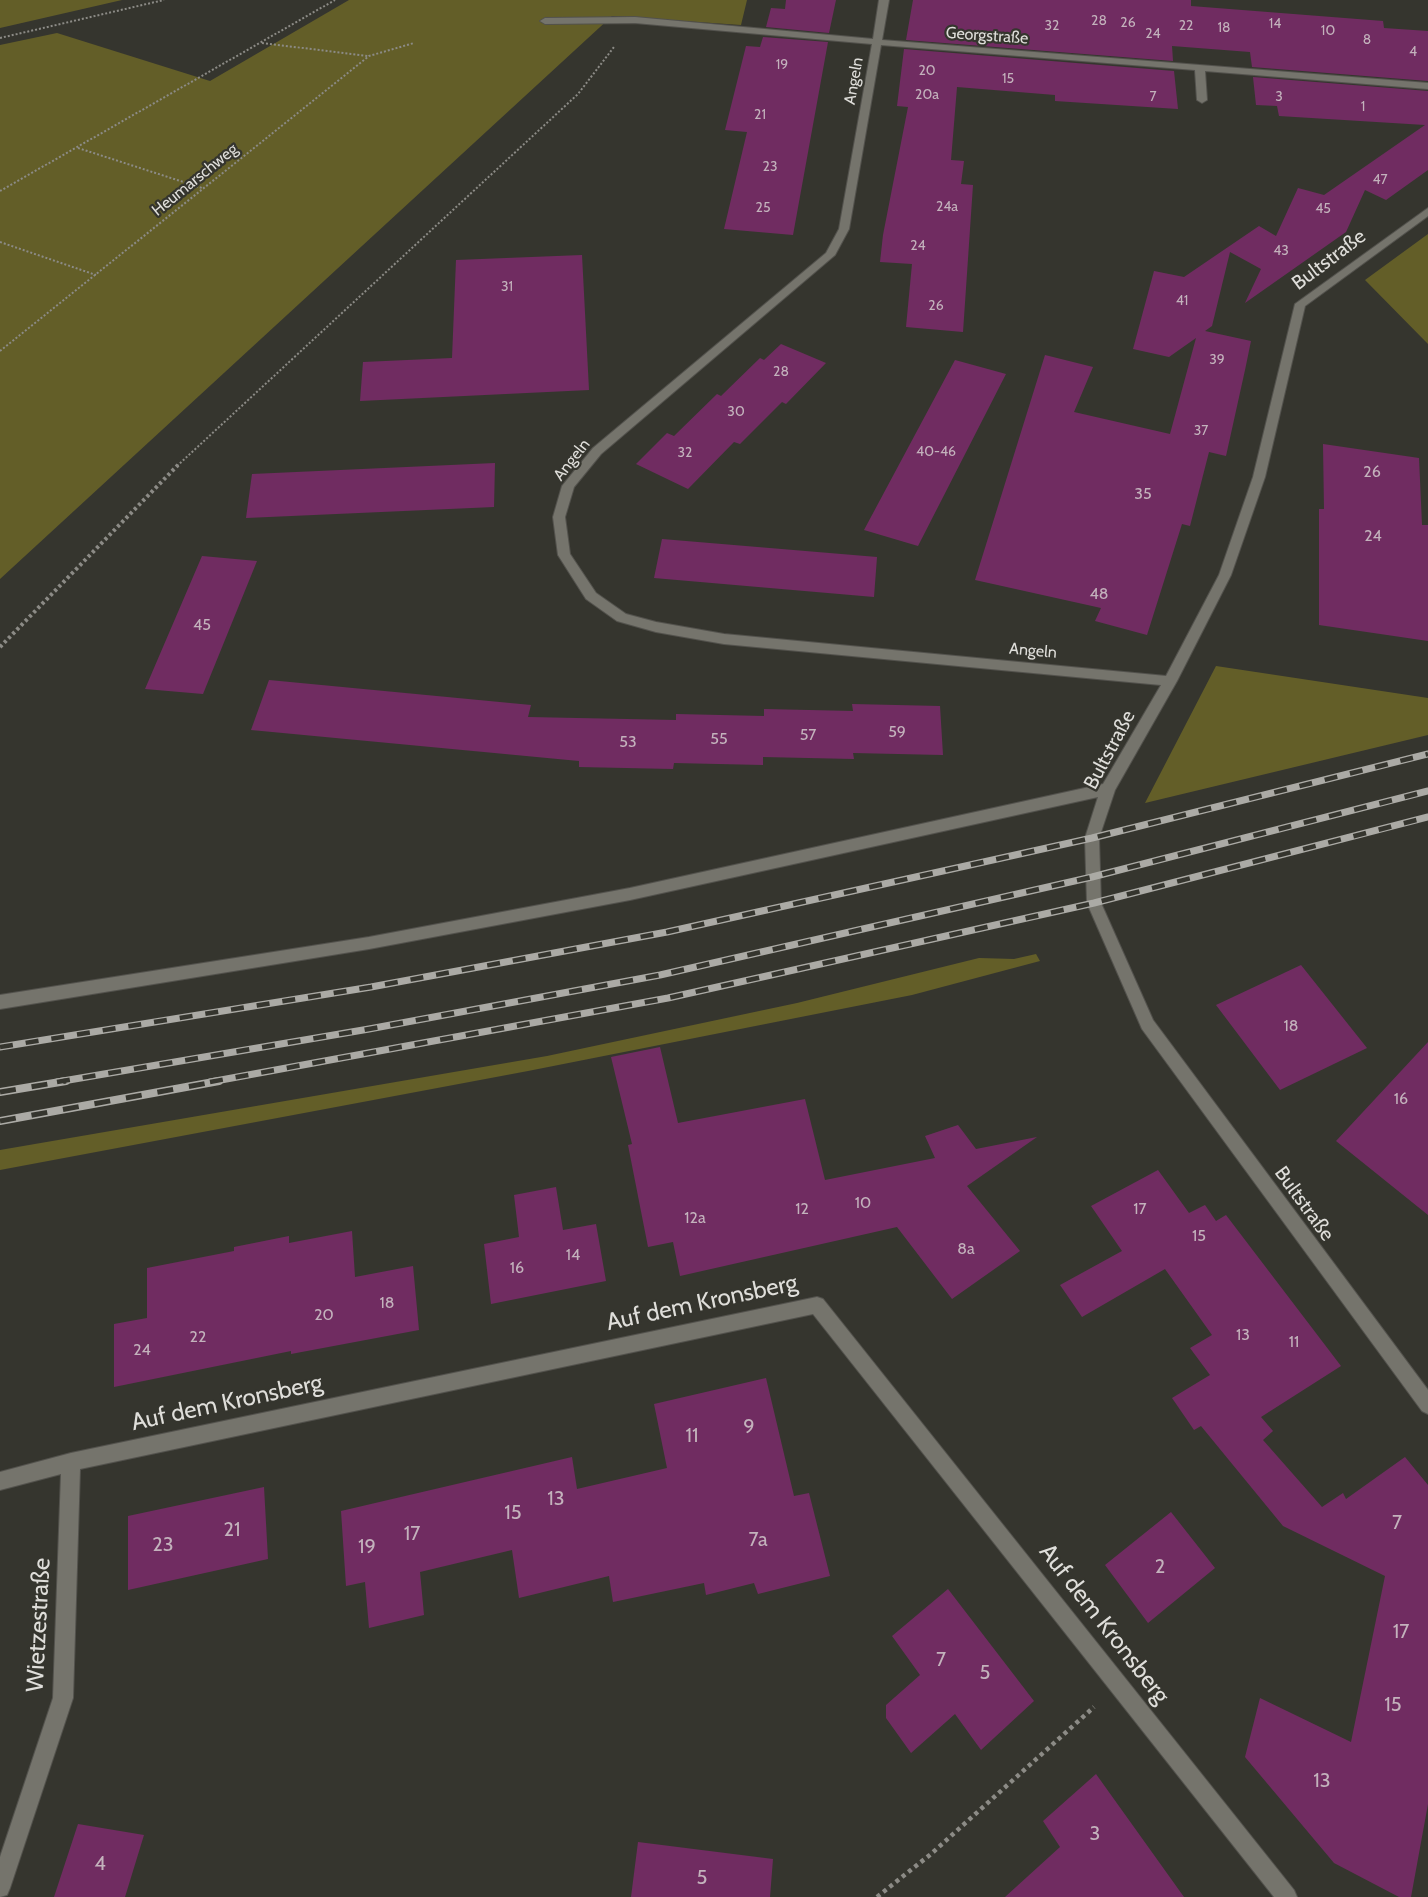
<!DOCTYPE html>
<html>
<head>
<meta charset="utf-8">
<style>
  body { margin:0 }
  canvas { display:block; background:#35352e }
</style>
</head>
<body>
<canvas width="1428" height="1897"></canvas>
<script>
const ctx = document.querySelector('canvas').getContext('2d');
ctx.lineJoin = 'round';
function fill(path, color) { ctx.fillStyle = color; ctx.fill(path, 'evenodd'); }
const poly = rows => new Path2D(rows.map(r => 'M' + r).join(''));
function trace(path, color, width, dash) { ctx.strokeStyle = color; ctx.lineWidth = width; ctx.lineCap = dash ? 'butt' : 'round'; ctx.setLineDash(dash || []); ctx.stroke(path); }
function write(font, color, halo, rows, align = 'center') {
  ctx.font = font + ' Cabin,sans-serif'; ctx.lineWidth = 4.5; ctx.setLineDash([]); ctx.textBaseline = 'middle'; ctx.strokeStyle = halo; ctx.fillStyle = color; for (const [text, x, y, turn = 0] of rows) {
    ctx.save(); ctx.translate(x, y); ctx.rotate((+turn || 0) * Math.PI / 180); ctx.textAlign = isNaN(turn) ? turn : align; if (halo) ctx.strokeText(text, 0, 0); ctx.fillText(text, 0, 0); ctx.restore();
  }
}
fill(poly([
  [0,0,122,0,0,28],
  [349,0,747,0,741,25,612,16,0,579,0,45,57,33,210,81],
  [1428,234,1428,344,1365,280],
  [1216,666,1428,698,1428,735,1145,803],
  [1036,954,1040,961,912,995,528,1071,0,1170,0,1150,547,1056,797,1003,979,958,1014,959]
]), '#635e28');
fill(poly([
  [786,0,836,0,829,33,766,27,771,8,785,9],
  [913,0,1191,0,1191,6,1383,21,1384,28,1428,31,1428,81,1252,67,1250,52,1172,46,1173,61,906,40],
  [763,37,828,42,793,235,724,229,747,132,725,130,746,46,760,47],
  [904,49,1174,71,1178,109,1055,101,1055,95,957,87,951,160,964,161,961,184,973,185,963,332,906,327,912,264,880,262,883,235,908,107,897,106],
  [1253,77,1428,91,1428,170,1386,200,1365,190,1346,232,1245,303,1261,269,1230,252,1212,326,1205,331,1251,341,1245,370,1226,456,1209,452,1190,526,1182,524,1147,635,1095,621,1101,608,975,580,1045,355,1093,367,1074,412,1170,434,1196,338,1169,357,1133,349,1154,271,1184,277,1259,226,1276,236,1298,188,1324,195,1425,125,1279,116,1277,106,1256,105],
  [582,255,589,390,360,401,363,362,452,358,456,260],
  [781,344,826,363,786,404,782,402,740,444,734,442,688,489,636,464,667,433,674,436,717,394,721,396,760,358,764,360],
  [955,360,1006,374,918,546,864,530],
  [1323,444,1419,458,1422,525,1428,525,1428,641,1319,625,1319,509,1324,509],
  [495,463,494,507,246,518,252,474],
  [662,539,877,557,874,597,654,578],
  [202,556,257,561,203,694,145,689],
  [269,680,531,705,528,717,676,720,676,714,764,716,764,709,853,711,852,704,940,706,943,755,853,753,854,759,763,757,763,765,674,763,673,769,579,767,579,761,251,730],
  [1301,965,1367,1048,1280,1090,1216,1005],
  [1428,1042,1428,1215,1336,1141],
  [660,1047,678,1123,805,1099,825,1180,935,1158,925,1136,958,1125,976,1149,1037,1137,967,1186,1020,1251,952,1299,897,1227,680,1276,673,1242,648,1247,628,1145,632,1144,611,1057],
  [1158,1170,1189,1213,1205,1205,1216,1221,1226,1215,1341,1366,1261,1417,1273,1431,1263,1440,1322,1507,1343,1493,1346,1499,1405,1457,1428,1485,1428,1804,1411,1897,1399,1897,1334,1863,1245,1757,1260,1698,1351,1742,1385,1576,1283,1526,1201,1426,1194,1430,1172,1398,1210,1375,1190,1348,1212,1335,1165,1269,1082,1317,1060,1285,1122,1251,1091,1206],
  [556,1187,563,1230,596,1224,606,1281,491,1304,484,1244,519,1237,514,1195],
  [352,1231,355,1277,413,1266,419,1330,291,1354,291,1351,114,1387,114,1324,147,1318,147,1268,234,1251,234,1247,289,1236,289,1243],
  [766,1378,794,1496,809,1493,830,1576,758,1594,754,1583,706,1595,704,1583,613,1602,609,1576,519,1598,512,1550,420,1572,424,1615,369,1628,365,1582,346,1586,341,1511,572,1457,577,1489,667,1468,654,1404],
  [264,1487,268,1559,128,1590,128,1516],
  [1171,1512,1215,1568,1148,1623,1105,1565],
  [948,1589,1034,1701,981,1750,955,1714,911,1753,886,1718,886,1705,920,1675,892,1636],
  [1096,1774,1184,1897,1005,1897,1060,1847,1043,1821],
  [78,1824,144,1835,125,1897,54,1897],
  [638,1842,773,1859,770,1897,631,1897]
]), '#702c61');
const minor = poly([
  [879,0,889,0,882,40,1428,83,1428,89,1205,71,1207,100,1202,103,1197,100,1195,70,881,45,849,229,835,255,601,454,574,487,565,517,570,554,596,593,626,614,656,622,724,634,1166,676,1219,575,1253,477,1295,304,1428,208,1428,216,1305,306,1265,477,1231,575,1177,681,1115,790,1099,838,1101,903,1153,1020,1428,1390,1428,1414,1422,1411,1142,1029,1087,903,1085,838,1098,797,630,900,369,949,0,1009,0,995,369,937,630,888,1103,784,1161,685,724,644,656,632,617,621,586,599,558,555,553,517,562,486,593,448,826,253,839,229,872,44,635,23,545,24,540,21,545,18,635,17,873,39,879,0],
  [817,1297,823,1299,1294,1890,1297,1897,1274,1897,813,1314,80,1469,73,1698,10,1888,7,1895,0,1897,0,1857,53,1698,61,1474,0,1490,0,1472,71,1453,817,1297]
]);
trace(minor, '#53524d', 2);
trace(poly([
  [0,38,164,0],
  [262,43,368,56],
  [78,148,202,188],
  [0,191,335,0],
  [0,242,96,275],
  [0,351,369,56,414,43],
  [177,466,578,94,614,47]
]), '#8c8b86', 2, [2, 2]);
trace(poly([
  [0,647,178,465]
]), '#8c8b86', 4, [3, 3]);
trace(poly([
  [877,1897,931,1854,1094,1707]
]), '#8c8b86', 4.5, [4, 4]);
fill(minor, '#75746c');
const railFar1 = poly([
  [0,1047,371,987,667,932,1092,838,1428,754],
  [57,1082,369,1029,660,975,1092,877,1428,791],
  [210,1082,668,998,1094,903,1428,817]
]);
const rail = poly([
  [0,1092,66,1081],
  [0,1121,219,1081]
]);
trace(railFar1, '#abaaa5', 7);
trace(rail, '#abaaa5', 8);
trace(railFar1, '#35352e', 4.5, [13]);
trace(rail, '#35352e', 5, [16]);
write('14px', '#c3b2bc', null, [
  ["28",1099,21],
  ["26",1128,23],
  ["14",1275,24],
  ["32",1052,26],
  ["22",1186,26],
  ["18",1224,28],
  ["10",1328,31],
  ["24",1153,34],
  ["8",1367,40],
  ["4",1413,52],
  ["19",782,65],
  ["20",927,71],
  ["15",1008,79],
  ["20a",927,95],
  ["7",1153,97],
  ["3",1279,97],
  ["1",1363,107],
  ["21",760,115],
  ["23",770,167],
  ["47",1380,180],
  ["24a",947,207],
  ["25",763,208],
  ["45",1323,209],
  ["24",918,246],
  ["43",1281,251],
  ["31",507,287],
  ["41",1182,301],
  ["26",936,306],
  ["39",1217,360],
  ["28",781,372],
  ["30",736,412],
  ["37",1201,431],
  ["40-46",936,452],
  ["32",685,453]
]);
write('16px', '#dfdeda', '#35352e', [
  ["Georgstraße",987,36,4],
  ["Angeln",854,81,-80],
  ["Heumarschweg",195,180,-39],
  ["Angeln",572,460,-52],
  ["Angeln",1033,651,5]
]);
write('16px', '#c3b2bc', null, [
  ["26",1372,472],
  ["35",1143,494],
  ["24",1373,536],
  ["48",1099,594],
  ["45",202,625],
  ["59",897,732],
  ["57",808,735],
  ["55",719,739],
  ["53",628,742],
  ["18",1291,1026],
  ["16",1401,1099],
  ["10",863,1203],
  ["12",802,1209],
  ["17",1140,1209],
  ["12a",695,1218],
  ["15",1199,1236],
  ["8a",966,1249],
  ["14",573,1255],
  ["16",517,1268],
  ["18",387,1303],
  ["20",324,1315],
  ["13",1243,1335],
  ["22",198,1337],
  ["11",1294,1342],
  ["24",142,1350]
]);
write('20px', '#dfdeda', '#35352e', [
  ["Bultstraße",1329,260,-37],
  ["Bultstraße",1110,750,-62],
  ["Bultstraße",1304,1204,54]
]);
write('20px', '#c3b2bc', null, [
  ["9",749,1427],
  ["11",692,1436],
  ["13",556,1499],
  ["15",513,1513],
  ["7",1397,1523],
  ["21",232,1530],
  ["17",412,1534],
  ["7a",758,1540],
  ["23",163,1545],
  ["19",367,1547],
  ["2",1160,1567],
  ["17",1401,1632],
  ["7",941,1660],
  ["5",985,1673],
  ["15",1393,1705],
  ["13",1322,1781],
  ["3",1095,1834],
  ["4",100,1864],
  ["5",702,1878]
]);
write('24px', '#dfdeda', '#35352e', [
  ["Auf dem Kronsberg",702,1303,-12],
  ["Auf dem Kronsberg",227,1403,-12],
  ["Auf dem Kronsberg",1104,1624,52],
  ["Wietzestraße",39,1625,-87]
]);
</script>
</body>
</html>
